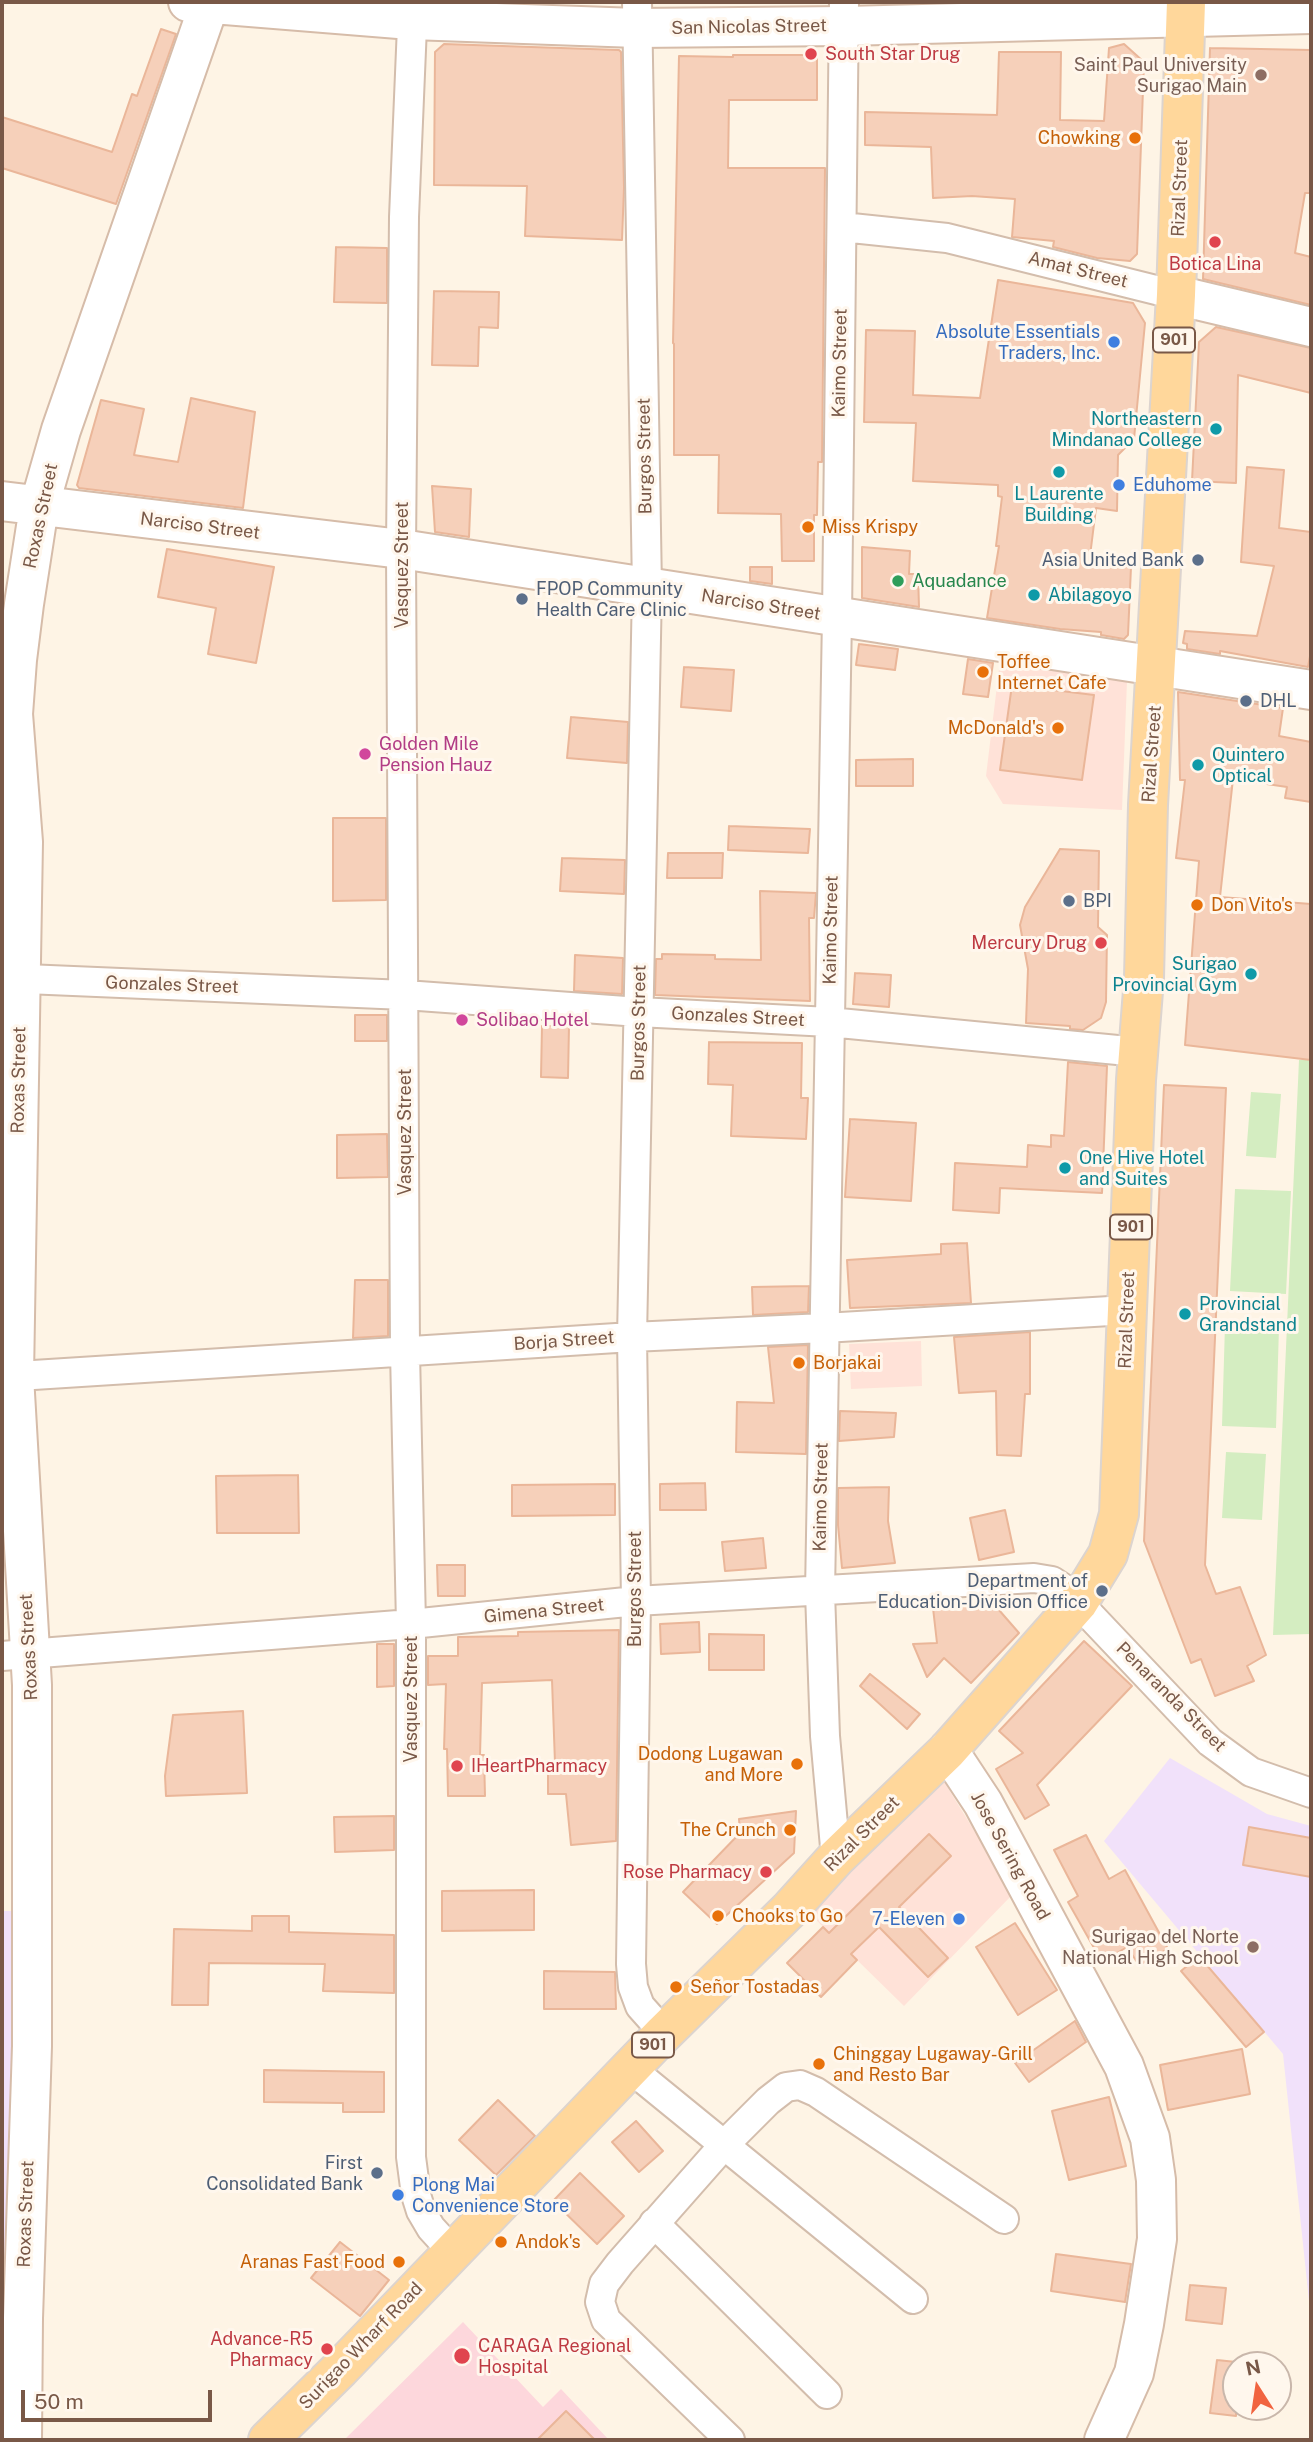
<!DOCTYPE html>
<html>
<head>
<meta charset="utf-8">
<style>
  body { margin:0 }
  #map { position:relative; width:1313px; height:2442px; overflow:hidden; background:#fef4e5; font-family:"Public Sans",sans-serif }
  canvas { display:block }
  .frame { position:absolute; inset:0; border:4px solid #795847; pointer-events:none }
  .north { position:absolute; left:1222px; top:2351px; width:70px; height:70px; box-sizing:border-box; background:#fff7ed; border:2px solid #c9b7ab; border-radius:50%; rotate:348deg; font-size:19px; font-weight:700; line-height:28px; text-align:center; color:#795847 }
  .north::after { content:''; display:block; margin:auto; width:24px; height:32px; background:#f16440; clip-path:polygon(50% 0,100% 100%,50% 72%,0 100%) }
  .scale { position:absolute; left:21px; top:2390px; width:191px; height:32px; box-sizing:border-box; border:4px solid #795847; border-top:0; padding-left:9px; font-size:21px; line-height:24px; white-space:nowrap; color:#795847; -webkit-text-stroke:5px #fff7ed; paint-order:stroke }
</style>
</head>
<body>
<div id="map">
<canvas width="1313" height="2442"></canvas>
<div class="frame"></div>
<div class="north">N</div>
<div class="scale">50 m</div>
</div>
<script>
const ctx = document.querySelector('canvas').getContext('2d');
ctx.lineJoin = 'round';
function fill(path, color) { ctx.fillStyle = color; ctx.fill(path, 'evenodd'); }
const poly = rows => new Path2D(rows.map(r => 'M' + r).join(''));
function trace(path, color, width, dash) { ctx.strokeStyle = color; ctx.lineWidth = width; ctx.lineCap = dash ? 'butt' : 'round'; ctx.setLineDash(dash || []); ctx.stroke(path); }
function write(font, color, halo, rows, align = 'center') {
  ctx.font = font + ' "Public Sans",sans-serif'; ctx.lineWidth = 6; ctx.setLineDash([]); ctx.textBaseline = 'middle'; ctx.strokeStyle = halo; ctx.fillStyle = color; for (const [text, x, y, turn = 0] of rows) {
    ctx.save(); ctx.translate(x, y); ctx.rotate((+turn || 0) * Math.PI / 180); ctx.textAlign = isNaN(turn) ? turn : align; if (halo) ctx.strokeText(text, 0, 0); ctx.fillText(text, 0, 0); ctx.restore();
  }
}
fill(poly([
  [1000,661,1127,681,1122,810,1003,804,986,776],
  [921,1341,922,1386,851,1389,849,1344],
  [940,1775,1013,1894,904,2006,807,1911]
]), '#ffe2d8');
fill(poly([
  [1170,1758,1267,1814,1311,1826,1311,2320,1283,2054,1104,1841],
  [2,1911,11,1911,14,2327,2,2327]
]), '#f1e1fa');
fill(poly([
  [463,2322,543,2407,561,2389,609,2440,344,2440]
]), '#fdd7dc');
fill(poly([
  [1299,1060,1311,1060,1311,1634,1273,1635],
  [1251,1092,1281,1094,1276,1158,1246,1156],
  [1235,1189,1291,1191,1286,1294,1230,1291],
  [1225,1325,1279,1327,1276,1428,1222,1426],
  [1226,1452,1266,1454,1262,1520,1222,1518]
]), '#d4edc1');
const building = poly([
  [161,29,176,34,116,204,2,168,2,117,112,152,132,94,137,96,161,29],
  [444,44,619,50,621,52,624,188,622,240,525,236,527,186,434,185,435,52,444,44],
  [1124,44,1144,62,1137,254,1130,261,1097,258,1053,247,1054,241,1012,237,1015,199,972,196,933,198,931,147,865,145,865,112,997,115,999,52,1061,52,1060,120,1104,121,1109,48,1124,44],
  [1210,48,1311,50,1311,193,1305,193,1295,253,1311,257,1311,305,1203,279,1210,48],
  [733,55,817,55,817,100,729,100,728,168,825,168,822,462,818,462,817,515,814,515,814,561,782,561,781,514,718,513,719,455,674,455,674,344,673,343,679,56,733,57,733,55],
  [336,247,387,248,387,303,334,302,336,247],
  [998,280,1133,303,1145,323,1134,439,1118,455,1117,511,1096,508,1089,564,1131,567,1128,635,1124,639,1101,635,1101,632,1060,629,987,618,999,546,996,546,1002,497,998,496,998,485,913,481,916,423,864,422,866,330,915,331,913,395,980,398,998,280],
  [434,291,499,292,498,328,479,327,478,366,432,365,434,291],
  [1216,327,1311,348,1311,393,1238,375,1236,483,1192,481,1199,342,1216,327],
  [191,398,255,412,243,508,79,488,77,485,101,400,144,409,134,455,178,462,191,398],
  [1247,467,1284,470,1279,528,1311,532,1311,651,1308,667,1220,651,1220,654,1187,649,1187,644,1183,643,1185,631,1257,636,1274,566,1241,562,1247,467],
  [432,486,471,489,469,537,435,532,432,486],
  [862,547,910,551,909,574,918,574,919,607,862,598,862,547],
  [167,549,274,567,256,663,208,654,216,608,158,597,167,549],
  [750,567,772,567,772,584,750,581,750,567],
  [859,644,898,649,895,670,856,665,859,644],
  [968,659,993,663,988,697,963,694,968,659],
  [684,667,734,670,731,711,681,707,684,667],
  [1012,685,1094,695,1082,780,1000,770,1012,685],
  [1178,692,1283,708,1279,736,1311,742,1311,802,1285,798,1287,787,1233,779,1220,897,1311,904,1311,1060,1185,1045,1199,861,1176,858,1185,780,1180,780,1178,692],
  [571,717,628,722,627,763,567,758,571,717],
  [913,759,913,786,856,786,856,760,913,759],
  [333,818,386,818,386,900,333,901,333,818],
  [729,826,810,829,808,853,728,850,729,826],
  [1060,849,1099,851,1098,927,1107,935,1106,1002,1101,1018,1083,1030,1070,1029,1070,1026,1026,1023,1028,969,1020,925,1025,907,1060,849],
  [668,853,723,853,722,878,667,878,668,853],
  [562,858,625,860,624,894,560,891,562,858],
  [760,891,816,893,814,918,809,918,810,1001,655,995,656,959,662,959,662,954,715,955,715,959,761,960,760,891],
  [575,955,623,958,622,994,574,991,575,955],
  [855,973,891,975,889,1007,853,1004,855,973],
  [355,1015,387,1015,387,1041,355,1041,355,1015],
  [542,1026,569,1026,568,1078,541,1077,542,1026],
  [709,1042,802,1043,801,1098,808,1098,806,1139,731,1136,733,1085,708,1084,709,1042],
  [1068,1062,1107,1066,1102,1193,1000,1188,999,1213,953,1210,955,1163,1027,1167,1028,1145,1051,1147,1051,1135,1064,1136,1068,1062],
  [1164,1085,1226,1088,1205,1565,1216,1594,1240,1587,1266,1655,1247,1666,1254,1681,1215,1696,1201,1659,1191,1663,1144,1541,1164,1085],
  [850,1119,916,1123,911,1201,845,1197,850,1119],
  [387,1134,388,1177,337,1178,337,1135,387,1134],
  [967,1243,971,1303,850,1308,847,1260,941,1254,941,1244,967,1243],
  [355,1280,388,1280,388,1336,353,1338,355,1280],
  [809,1286,808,1312,753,1315,752,1287,809,1286],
  [1030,1332,1030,1394,1025,1394,1021,1456,997,1455,996,1391,959,1393,954,1337,1030,1332],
  [808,1345,806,1454,736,1452,737,1402,774,1403,768,1347,808,1345],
  [840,1411,896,1413,894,1437,839,1441,840,1411],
  [298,1475,299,1533,217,1533,216,1476,298,1475],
  [705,1483,706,1510,660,1510,660,1484,705,1483],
  [615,1484,615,1515,512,1516,512,1485,615,1484],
  [889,1487,888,1521,895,1563,842,1568,838,1525,838,1488,889,1487],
  [1005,1510,1014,1552,979,1560,970,1518,1005,1510],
  [763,1538,766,1568,725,1571,722,1542,763,1538],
  [437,1565,465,1565,465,1596,438,1596,437,1565],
  [992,1602,1019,1633,971,1683,944,1658,927,1677,913,1644,937,1643,933,1608,992,1602],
  [699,1622,700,1652,661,1654,660,1624,699,1622],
  [619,1630,616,1841,571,1845,566,1794,548,1794,548,1763,555,1763,552,1680,482,1683,480,1755,484,1755,485,1796,448,1796,447,1749,444,1749,446,1684,428,1685,428,1656,458,1656,458,1637,518,1636,518,1632,619,1630],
  [709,1634,764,1635,764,1670,709,1670,709,1634],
  [1084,1641,1132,1686,1037,1785,1049,1805,1025,1819,996,1769,1023,1753,999,1731,1084,1641],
  [377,1644,394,1644,394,1686,377,1687,377,1644],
  [870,1674,920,1714,907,1729,860,1686,870,1674],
  [243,1711,247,1793,166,1796,165,1776,173,1715,243,1711],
  [796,1811,794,1853,717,1924,683,1892,740,1833,739,1819,796,1811],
  [394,1816,394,1850,335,1852,334,1817,394,1816],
  [1249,1827,1311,1838,1311,1877,1243,1865,1249,1827],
  [929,1834,951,1856,899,1907,948,1958,928,1977,879,1927,851,1954,857,1960,821,1997,787,1963,823,1927,829,1933,929,1834],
  [1086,1835,1109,1879,1125,1870,1168,1949,1139,1965,1127,1947,1102,1962,1068,1902,1078,1896,1054,1850,1086,1835],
  [534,1890,534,1930,442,1931,442,1891,534,1890],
  [252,1916,289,1916,289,1932,394,1935,394,1993,323,1991,325,1964,209,1963,208,2005,172,2005,174,1929,252,1931,252,1916],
  [1015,1923,1057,1990,1018,2015,976,1947,1015,1923],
  [1199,1956,1264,2032,1246,2047,1181,1971,1199,1956],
  [544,1971,615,1972,616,2009,544,2009,544,1971],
  [1075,2021,1086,2042,1029,2082,1015,2063,1075,2021],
  [1242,2049,1250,2094,1168,2110,1160,2065,1242,2049],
  [264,2070,384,2072,384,2112,343,2112,343,2103,264,2102,264,2070],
  [1109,2097,1126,2166,1069,2180,1052,2111,1109,2097],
  [498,2100,535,2136,496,2175,459,2140,498,2100],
  [636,2121,663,2151,639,2172,612,2142,636,2121],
  [580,2173,624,2216,597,2244,553,2201,580,2173],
  [340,2242,389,2280,360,2316,311,2278,340,2242],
  [1056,2254,1131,2264,1125,2302,1051,2291,1056,2254],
  [1190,2285,1226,2288,1222,2324,1186,2320,1190,2285],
  [1217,2360,1236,2362,1236,2416,1210,2413,1217,2360],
  [566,2411,595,2440,537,2440,566,2411]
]);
fill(building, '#f6d0ba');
trace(building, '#eab699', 2);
const street = poly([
  [413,2,404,217,401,549,405,1352,411,1624,411,2157,416,2195,421,2211,431,2228,452,2251],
  [637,2,647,588,632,1337,636,1601,631,1964,633,1987,640,2006,664,2033],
  [842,227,947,238,1176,295],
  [2,978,405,995,639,1012,829,1022,1138,1052],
  [2,1377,632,1337,824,1328,1127,1310],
  [2,1656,411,1624,636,1601,1034,1578,1052,1581,1067,1591,1210,1742,1251,1772,1311,1793],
  [836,1858,825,1736,820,1592,837,617,844,2],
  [631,2069,913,2299],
  [654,2223,827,2394],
  [730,2440,606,2320,600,2302,604,2284,620,2263,724,2145,768,2101,786,2087,800,2085,816,2092,1004,2219]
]);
const secondary = poly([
  [188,2,411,20,637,28,845,26,1311,14],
  [1176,295,1311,327],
  [2,501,401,549,1311,690],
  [948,1750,983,1803,1124,2066,1150,2138,1156,2180,1157,2239,1144,2324,1134,2373,1104,2440],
  [22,2440,23,2318,32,2046,32,1685,14,1376,23,842,13,714,17,660,24,604,39,507,61,430,210,2]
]);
const primary = poly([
  [268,2440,340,2369,664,2033,789,1910,836,1858,948,1750,1078,1603,1108,1554,1119,1514,1136,1080,1144,978,1148,805,1176,295,1186,2]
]);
trace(street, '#d3bdac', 32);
trace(secondary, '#d6bca9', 42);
trace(primary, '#dcd4cf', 42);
trace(street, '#fff', 28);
trace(secondary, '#fff', 38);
trace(primary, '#ffd79b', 38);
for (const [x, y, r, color] of [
  [811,54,7,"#e0444e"],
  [1261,75,7,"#8d6e63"],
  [1135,138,7,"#e8710a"],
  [1215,242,7,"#e0444e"],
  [1114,342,7,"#3f7fe0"],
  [1216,429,7,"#0f9aa8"],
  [1059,472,7,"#0f9aa8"],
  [1119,485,7,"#3f7fe0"],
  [808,527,7,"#e8710a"],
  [1198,560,7,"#5c6f8a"],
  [898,581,7,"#2e9e5b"],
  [1034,595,7,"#0f9aa8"],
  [522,599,7,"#5c6f8a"],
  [983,672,7,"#e8710a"],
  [1246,701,7,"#5c6f8a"],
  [1058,728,7,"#e8710a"],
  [365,754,7,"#d1479c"],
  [1198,765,7,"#0f9aa8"],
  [1069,901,7,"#5c6f8a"],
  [1197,905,7,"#e8710a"],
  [1101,943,7,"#e0444e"],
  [1251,974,7,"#0f9aa8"],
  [462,1020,7,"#d1479c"],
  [1065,1168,7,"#0f9aa8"],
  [1185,1314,7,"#0f9aa8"],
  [799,1363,7,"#e8710a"],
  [1102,1591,7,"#5c6f8a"],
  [797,1764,7,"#e8710a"],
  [457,1766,7,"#e0444e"],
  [790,1830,7,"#e8710a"],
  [766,1872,7,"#e0444e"],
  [718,1916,7,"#e8710a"],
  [959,1919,7,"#3f7fe0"],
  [1253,1947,7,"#8d6e63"],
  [676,1987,7,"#e8710a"],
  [819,2064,7,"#e8710a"],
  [377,2173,7,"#5c6f8a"],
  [398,2195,7,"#3f7fe0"],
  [501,2242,7,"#e8710a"],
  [399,2262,7,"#e8710a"],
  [327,2349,7,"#e0444e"],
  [462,2356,9,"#e0444e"]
]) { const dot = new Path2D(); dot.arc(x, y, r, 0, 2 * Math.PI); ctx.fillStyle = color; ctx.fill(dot); trace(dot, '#fff7ed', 2.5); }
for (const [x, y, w] of [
  [1174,340,42],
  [1131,1227,42],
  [653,2045,42]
]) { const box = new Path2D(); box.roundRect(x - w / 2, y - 12.5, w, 25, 5); ctx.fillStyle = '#fff7ed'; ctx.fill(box); trace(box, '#795847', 2); }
write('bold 16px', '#795847', null, [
  ["901",1174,340],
  ["901",1131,1227],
  ["901",653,2045]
]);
write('18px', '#795847', '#fff7ed', [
  ["San Nicolas Street",749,27,-1],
  ["Rizal Street",1180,188,-88],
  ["Amat Street",1078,270,14],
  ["Kaimo Street",840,363,-89],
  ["Burgos Street",645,456,-91],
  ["Roxas Street",41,516,-78],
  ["Narciso Street",200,526,7],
  ["Vasquez Street",402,565,-90],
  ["Narciso Street",761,605,9],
  ["Rizal Street",1152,754,-86],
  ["Kaimo Street",831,930,-89],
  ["Gonzales Street",172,985,2],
  ["Gonzales Street",738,1017,3],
  ["Burgos Street",639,1023,-89],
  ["Roxas Street",19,1080,-89],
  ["Vasquez Street",405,1132,-90],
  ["Rizal Street",1127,1320,-88],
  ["Borja Street",564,1341,-4],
  ["Kaimo Street",821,1497,-89],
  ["Burgos Street",635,1589,-90],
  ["Gimena Street",544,1611,-6],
  ["Roxas Street",29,1647,-93],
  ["Penaranda Street",1171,1697,45],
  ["Vasquez Street",411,1699,-90],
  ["Rizal Street",862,1834,-45],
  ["Jose Sering Road",1010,1856,61],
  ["Roxas Street",26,2214,-88],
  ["Surigao Wharf Road",361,2346,-46]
]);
write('18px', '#be3a42', '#fff7ed', [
  ["South Star Drug",825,54],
  ["Botica Lina",1215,264,"center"],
  ["Mercury Drug",1087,943,"right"],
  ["IHeartPharmacy",471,1766],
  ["Rose Pharmacy",752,1872,"right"],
  ["Advance-R5",313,2339,"right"],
  ["Pharmacy",313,2360,"right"],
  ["CARAGA Regional",478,2346],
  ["Hospital",478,2367]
], 'left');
write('18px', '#785e54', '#fff7ed', [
  ["Saint Paul University",1247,65],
  ["Surigao Main",1247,86],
  ["Surigao del Norte",1239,1937],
  ["National High School",1239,1958]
], 'right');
write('18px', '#c56008', '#fff7ed', [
  ["Chowking",1121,138,"right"],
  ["Miss Krispy",822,527],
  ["Toffee",997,662],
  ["Internet Cafe",997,683],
  ["McDonald's",1044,728,"right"],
  ["Don Vito's",1211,905],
  ["Borjakai",813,1363],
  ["Dodong Lugawan",783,1754,"right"],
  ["and More",783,1775,"right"],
  ["The Crunch",776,1830,"right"],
  ["Chooks to Go",732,1916],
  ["Señor Tostadas",690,1987],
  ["Chinggay Lugaway-Grill",833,2054],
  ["and Resto Bar",833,2075],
  ["Andok's",515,2242],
  ["Aranas Fast Food",385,2262,"right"]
], 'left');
write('18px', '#366cbe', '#fff7ed', [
  ["Absolute Essentials",1100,332],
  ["Traders, Inc.",1100,353],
  ["Eduhome",1133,485,"left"],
  ["7-Eleven",945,1919],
  ["Plong Mai",412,2185,"left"],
  ["Convenience Store",412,2206,"left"]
], 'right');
write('18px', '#0d838f', '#fff7ed', [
  ["Northeastern",1202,419,"right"],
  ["Mindanao College",1202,440,"right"],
  ["L Laurente",1059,494,"center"],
  ["Building",1059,515,"center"],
  ["Abilagoyo",1048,595],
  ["Quintero",1212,755],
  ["Optical",1212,776],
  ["Surigao",1237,964,"right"],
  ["Provincial Gym",1237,985,"right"],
  ["One Hive Hotel",1079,1158],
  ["and Suites",1079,1179],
  ["Provincial",1199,1304],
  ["Grandstand",1199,1325]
], 'left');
write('18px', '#4e5e75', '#fff7ed', [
  ["Asia United Bank",1184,560],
  ["FPOP Community",536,589,"left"],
  ["Health Care Clinic",536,610,"left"],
  ["DHL",1260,701,"left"],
  ["BPI",1083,901,"left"],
  ["Department of",1088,1581],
  ["Education-Division Office",1088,1602],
  ["First",363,2163],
  ["Consolidated Bank",363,2184]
], 'right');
write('18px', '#27864d', '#fff7ed', [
  ["Aquadance",912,581]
], 'left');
write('18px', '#b23c85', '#fff7ed', [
  ["Golden Mile",379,744],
  ["Pension Hauz",379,765],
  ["Solibao Hotel",476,1020]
], 'left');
</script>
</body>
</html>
